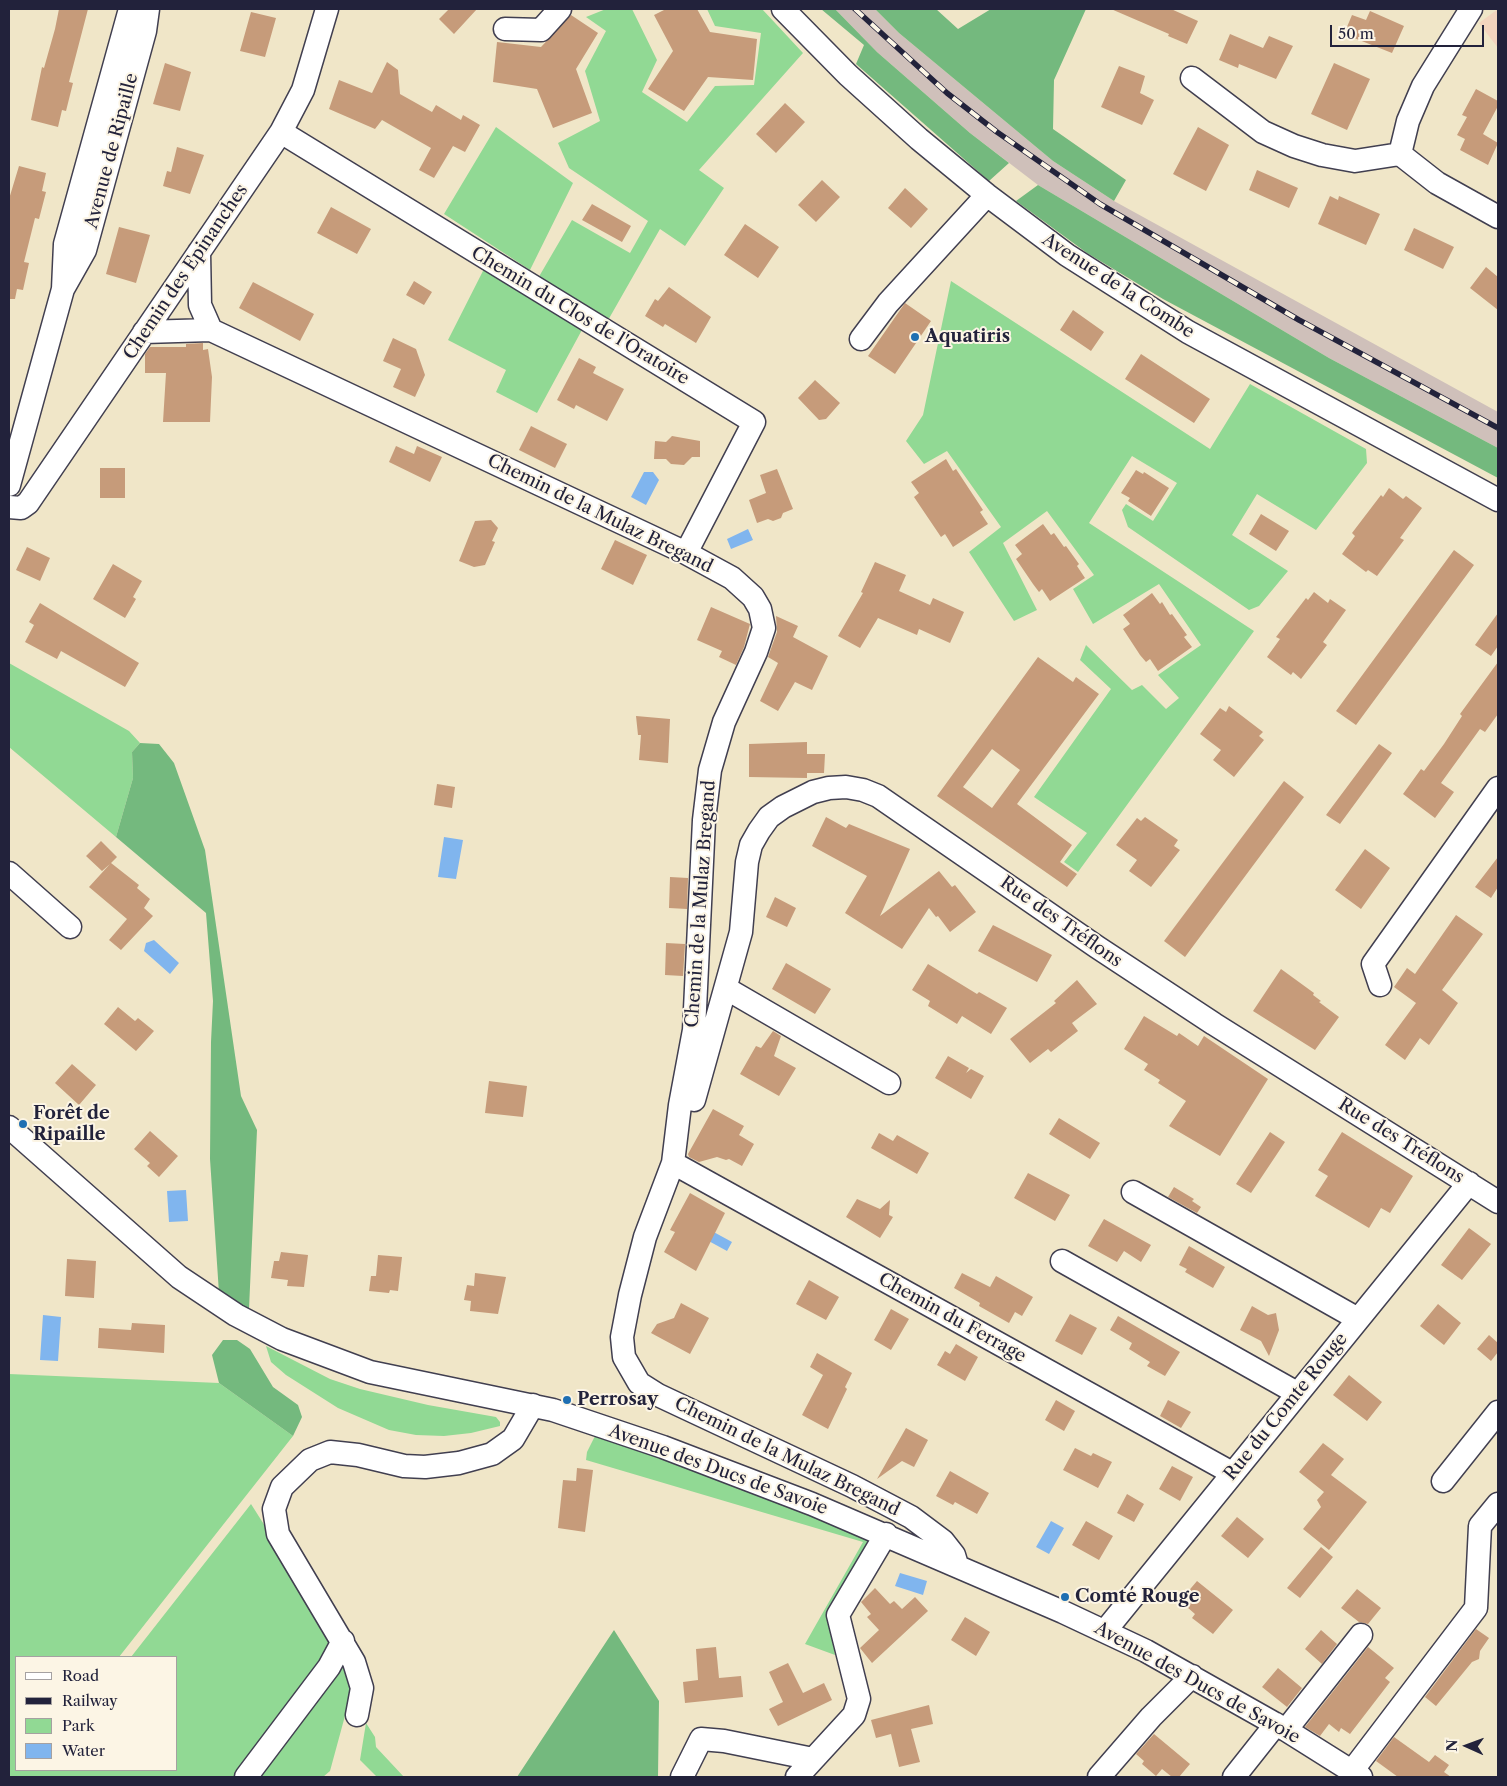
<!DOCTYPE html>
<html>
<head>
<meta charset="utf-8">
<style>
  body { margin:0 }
  #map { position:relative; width:1507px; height:1786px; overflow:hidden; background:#f0e6c8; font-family:"Libre Caslon Text",serif }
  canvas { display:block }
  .frame { position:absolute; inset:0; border:10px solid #22223b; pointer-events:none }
  .legend { position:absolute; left:15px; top:1656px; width:162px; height:115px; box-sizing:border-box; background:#fcf5e5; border:1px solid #a5a1a1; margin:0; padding:6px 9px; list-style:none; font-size:15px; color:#22223b }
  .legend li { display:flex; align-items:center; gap:10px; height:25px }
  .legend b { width:25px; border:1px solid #a5a1a1 }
  .north { position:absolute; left:1442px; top:1721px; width:50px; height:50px; -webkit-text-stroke:4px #fcf5e5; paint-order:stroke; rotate:272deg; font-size:14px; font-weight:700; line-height:20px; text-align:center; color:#22223b }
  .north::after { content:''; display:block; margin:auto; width:18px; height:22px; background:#22223b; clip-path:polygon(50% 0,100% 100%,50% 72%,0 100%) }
  .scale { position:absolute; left:1330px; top:25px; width:154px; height:22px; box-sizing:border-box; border:2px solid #22223b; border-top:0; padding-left:6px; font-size:15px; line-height:18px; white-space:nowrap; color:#22223b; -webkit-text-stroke:4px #fcf5e5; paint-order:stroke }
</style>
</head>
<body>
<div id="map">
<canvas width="1507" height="1786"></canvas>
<div class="frame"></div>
<ul class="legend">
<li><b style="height:6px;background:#fff"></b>Road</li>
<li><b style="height:6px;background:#22223b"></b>Railway</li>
<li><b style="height:14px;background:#91d994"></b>Park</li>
<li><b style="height:14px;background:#80b5ee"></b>Water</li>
</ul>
<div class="north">N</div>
<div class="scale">50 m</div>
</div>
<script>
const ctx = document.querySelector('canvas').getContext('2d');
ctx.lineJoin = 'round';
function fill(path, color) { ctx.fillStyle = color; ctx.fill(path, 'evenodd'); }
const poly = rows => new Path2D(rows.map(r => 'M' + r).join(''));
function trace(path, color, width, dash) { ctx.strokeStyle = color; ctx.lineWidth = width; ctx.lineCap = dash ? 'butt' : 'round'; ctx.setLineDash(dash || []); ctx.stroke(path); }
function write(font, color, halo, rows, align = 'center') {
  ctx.font = font + ' "Libre Caslon Text",serif'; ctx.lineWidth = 4; ctx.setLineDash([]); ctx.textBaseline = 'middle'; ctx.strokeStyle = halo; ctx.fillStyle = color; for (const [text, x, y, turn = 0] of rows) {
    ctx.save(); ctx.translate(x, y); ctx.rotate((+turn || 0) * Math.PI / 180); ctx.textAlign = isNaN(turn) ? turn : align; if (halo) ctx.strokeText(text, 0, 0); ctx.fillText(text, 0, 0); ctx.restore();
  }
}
fill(poly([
  [1498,9,1498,48,1479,23]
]), '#f3d4be');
fill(poly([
  [835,9,875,9,899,33,1053,161,1114,201,1498,412,1498,448,1329,358,1038,185,970,133,877,52]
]), '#cfc0ba');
fill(poly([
  [606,9,632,9,657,60,642,92,687,122,715,86,754,85,761,33,715,26,707,9,762,9,803,53,699,170,724,188,685,246,660,229,607,322,537,280,572,220,630,253,648,221,569,168,558,143,600,121,585,71,606,31,586,17],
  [496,127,573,183,530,270,444,214],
  [485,267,583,328,537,413,496,392,506,370,448,340],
  [951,281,1210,449,1250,384,1366,449,1367,463,1316,530,1257,494,1232,535,1288,571,1259,606,1249,610,1128,527,1122,510,1126,504,1153,521,1177,483,1132,456,1089,523,1254,631,1078,872,1064,862,1087,833,1034,797,1111,689,1080,660,1086,645,1132,690,1142,685,1166,709,1179,698,1158,675,1201,645,1159,584,1093,624,1073,589,1094,575,1047,511,1003,543,1037,610,1014,621,969,552,1001,527,947,451,924,464,906,441,923,415],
  [9,663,129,731,140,743,132,752,133,778,116,837,9,747],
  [266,1346,330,1379,360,1389,428,1405,496,1417,500,1422,500,1426,471,1433,444,1436,416,1435,389,1430,338,1408,286,1375,271,1362],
  [9,1374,219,1383,293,1436,119,1657,16,1657,16,1770,176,1770,176,1657,131,1657,251,1504,331,1630,355,1679,330,1771,323,1777,9,1777],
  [596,1434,864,1534,870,1540,829,1621,835,1655,805,1644,863,1542,586,1460,587,1452],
  [366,1723,375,1737,376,1747,404,1777,377,1777,360,1760]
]), '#91d994');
fill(poly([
  [821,9,835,9,877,52,970,133,1009,163,989,181,856,64,864,45],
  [875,9,936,9,958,29,991,9,1086,9,1054,80,1053,129,1126,180,1114,201,1053,161,899,33],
  [1038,185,1329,358,1498,448,1498,478,1163,299,1087,253,1016,201],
  [140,743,159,744,174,763,205,850,241,1096,257,1130,249,1309,219,1293,210,1159,211,1042,213,1001,206,913,116,837,133,778,132,752],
  [223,1340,237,1340,250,1349,273,1387,298,1405,302,1417,293,1436,219,1383,212,1355],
  [614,1630,659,1701,658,1777,517,1777]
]), '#74b97e');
fill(poly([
  [644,472,653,472,659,480,646,505,631,497],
  [748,529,753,540,731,549,727,539],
  [444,837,463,840,456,879,438,877],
  [154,940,179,963,170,974,144,951,146,943],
  [186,1190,188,1221,169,1222,167,1191],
  [710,1230,732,1242,727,1251,705,1239],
  [43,1315,61,1317,58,1361,40,1360],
  [1051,1521,1064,1528,1049,1554,1036,1547],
  [900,1573,927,1581,923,1595,895,1586]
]), '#80b5ee');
fill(poly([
  [59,9,88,9,69,82,73,83,66,111,62,110,58,127,31,120,42,67,44,68,55,29],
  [449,9,477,9,454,34,439,19],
  [666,9,697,9,710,32,757,39,753,80,708,77,684,111,648,89,673,51,654,15],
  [1111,9,1171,9,1198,21,1187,44,1168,36,1169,34],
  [1370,11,1404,26,1392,53,1344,34,1352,15,1366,20],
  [251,12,276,18,265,57,240,51],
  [571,15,598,33,576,69,592,113,553,128,537,89,493,82,497,42,541,47],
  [1230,34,1263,48,1269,36,1293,46,1276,79,1239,64,1238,68,1219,60],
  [387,62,398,70,400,94,432,112,436,105,461,120,463,115,480,125,465,152,453,146,434,178,419,170,431,148,382,120,375,129,329,109,339,80,372,93],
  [165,63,191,72,180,111,153,104],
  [1334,63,1370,79,1347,130,1311,114],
  [1119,66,1145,76,1140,93,1154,100,1142,125,1101,107],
  [1476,89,1498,101,1498,106,1483,134,1498,143,1488,165,1460,150,1465,139,1457,135,1467,117,1462,115],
  [785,103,805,122,776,153,756,134],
  [1198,127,1229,145,1206,191,1173,174],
  [177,147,204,155,190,194,163,186,167,171,171,172],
  [19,166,46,173,42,191,46,192,39,219,35,218,24,262,29,263,23,290,17,289,15,299,9,299,9,199],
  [1257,170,1298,188,1289,208,1249,190],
  [822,180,840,197,816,222,798,205],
  [905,188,928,209,911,228,888,208],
  [1330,196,1338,200,1339,196,1380,214,1366,245,1318,224],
  [592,204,631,226,622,242,582,220],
  [331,207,371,229,357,254,317,233],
  [745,224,779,247,758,278,724,255],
  [119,227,150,235,136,283,106,274],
  [1414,228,1454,247,1443,269,1404,250],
  [1486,267,1498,277,1498,310,1470,288],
  [414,281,432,292,424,305,406,295],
  [253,282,314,314,300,341,239,308],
  [669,287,711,317,696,343,665,324,663,327,645,316,655,299,658,301],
  [905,303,931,321,895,374,868,356],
  [1073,310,1104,332,1091,351,1060,330],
  [393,338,416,349,425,375,415,397,393,387,401,369,383,361],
  [203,343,203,350,208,349,212,377,210,422,163,422,166,373,145,373,145,354,150,347,186,347,186,344],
  [1141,354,1210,399,1194,423,1125,379],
  [579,358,596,367,593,373,624,389,607,421,576,405,574,409,557,400],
  [815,380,840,403,826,419,819,420,798,398],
  [531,426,567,444,555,468,519,450],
  [672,436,700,441,700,457,692,457,684,465,671,464,666,459,654,459,655,441,666,442],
  [396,446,414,454,417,446,442,457,430,482,389,462],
  [946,459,953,471,956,469,983,510,980,512,988,524,953,547,945,534,941,537,914,497,919,493,911,482],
  [100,468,125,468,125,498,100,498],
  [777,469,793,509,783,513,781,518,773,521,768,519,757,523,749,500,766,493,760,475],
  [1136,470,1143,474,1144,472,1169,488,1151,516,1128,501,1130,498,1121,493],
  [1389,488,1403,499,1406,496,1422,508,1400,538,1404,540,1377,576,1368,570,1366,572,1342,554,1355,536,1352,533,1381,495,1383,497],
  [1261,514,1289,531,1276,551,1249,534],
  [491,520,498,528,492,541,495,542,485,565,474,567,459,561,475,521],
  [1043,524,1051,535,1054,533,1064,547,1066,546,1079,564,1077,566,1085,578,1050,601,1042,589,1039,592,1033,584,1016,559,1022,554,1015,545],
  [615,540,647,555,633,585,601,569],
  [27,547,50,558,40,581,16,570],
  [1454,550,1474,565,1356,725,1336,711],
  [875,562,906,575,899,591,930,605,933,598,964,612,950,643,919,629,917,635,878,618,860,648,838,636,863,593,861,592],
  [113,564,142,581,133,597,136,599,125,618,93,599],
  [1314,592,1328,603,1330,599,1346,610,1323,642,1327,645,1301,679,1293,672,1291,675,1267,657,1280,639,1276,637,1306,598,1308,600],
  [1152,593,1160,604,1162,602,1170,615,1172,614,1187,635,1184,637,1192,647,1158,671,1150,659,1146,662,1140,655,1123,629,1130,624,1123,615],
  [40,603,139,663,125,687,61,651,57,659,25,642,34,625,29,622],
  [711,607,750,624,744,647,736,665,719,657,722,651,697,640],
  [1498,613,1498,646,1491,656,1475,645],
  [776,616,798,626,793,637,828,656,812,690,795,682,778,711,760,701,778,663,768,657,777,632],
  [1038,657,1073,682,1076,677,1099,694,1017,804,1072,845,1060,862,1077,874,1067,887,937,796],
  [992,749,1020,770,992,808,963,787],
  [1498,662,1498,714,1485,732,1480,729,1441,783,1454,792,1435,818,1403,794,1421,769,1424,771,1444,744,1462,716,1460,714],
  [1229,706,1263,732,1259,736,1264,740,1234,777,1213,760,1221,750,1200,734,1220,708,1226,712],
  [636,716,670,719,668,763,639,760,641,735,638,735],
  [807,742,807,754,825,754,824,773,807,773,807,778,749,777,749,744],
  [1379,744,1392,753,1340,824,1326,815],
  [1284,781,1304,797,1185,957,1164,941],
  [437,784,455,787,452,808,434,805],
  [826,817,846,828,849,824,910,849,880,916,939,871,952,887,955,885,976,912,950,932,938,916,936,917,929,908,902,949,845,913,867,876,812,846],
  [1145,817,1178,840,1174,846,1180,850,1151,887,1129,871,1137,860,1116,845,1137,818,1141,821],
  [101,841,117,857,111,863,139,885,137,888,150,899,144,908,153,916,121,950,109,940,127,919,89,887,110,864,102,871,86,856],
  [1365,849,1390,868,1361,909,1335,890],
  [1498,857,1498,887,1491,898,1475,887],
  [670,877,688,878,687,909,669,908],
  [775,897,796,908,787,927,766,917],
  [1456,915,1483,934,1442,990,1458,1003,1429,1045,1420,1038,1405,1060,1385,1045,1416,1003,1394,987,1407,968,1415,974],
  [993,925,1052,955,1037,982,978,951],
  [666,943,685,944,683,976,665,975],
  [786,963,831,989,815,1014,772,989],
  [928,964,977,994,979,992,1007,1008,991,1034,962,1016,957,1024,928,1006,930,1001,912,990],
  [1281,969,1314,993,1313,995,1321,1001,1319,1002,1339,1017,1315,1050,1253,1011],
  [1077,980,1097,1004,1072,1023,1078,1031,1051,1052,1048,1049,1030,1063,1010,1039,1056,1003,1054,1001],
  [118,1007,135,1021,138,1018,154,1031,136,1051,104,1024],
  [1144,1016,1177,1036,1179,1033,1198,1046,1204,1036,1268,1079,1220,1156,1169,1126,1186,1101,1158,1083,1160,1080,1144,1070,1148,1064,1124,1049],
  [773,1031,781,1036,774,1056,796,1068,779,1096,740,1074,756,1046,761,1048],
  [948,1056,969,1068,966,1073,971,1069,984,1076,971,1099,935,1078],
  [72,1064,96,1085,79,1105,55,1083],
  [489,1081,527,1086,523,1117,485,1113],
  [713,1109,744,1126,739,1135,754,1144,742,1166,729,1159,726,1160,717,1157,699,1162,689,1157,688,1154],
  [1059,1118,1100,1143,1090,1159,1049,1134],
  [150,1131,178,1156,159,1177,147,1166,150,1163,134,1149],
  [1270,1132,1285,1142,1251,1193,1236,1184],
  [1342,1132,1413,1176,1390,1213,1381,1208,1369,1228,1315,1196,1328,1176,1318,1170],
  [879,1133,893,1141,897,1135,929,1153,917,1174,871,1148],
  [1028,1173,1070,1195,1055,1221,1014,1198],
  [1174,1187,1194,1199,1192,1201,1201,1207,1197,1213,1168,1197],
  [690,1193,725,1213,696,1271,664,1252,675,1232,670,1230],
  [857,1199,880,1209,890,1200,889,1215,893,1217,880,1238,846,1217],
  [1104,1219,1151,1245,1141,1262,1124,1251,1117,1262,1088,1246],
  [1469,1228,1491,1244,1462,1280,1441,1265],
  [1189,1246,1225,1267,1213,1288,1185,1272,1187,1269,1179,1265],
  [281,1252,308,1255,304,1287,287,1286,288,1280,271,1278,274,1261,279,1261],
  [378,1255,402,1257,398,1291,390,1290,389,1293,369,1291,371,1276,376,1276],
  [67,1259,96,1261,94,1298,65,1296],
  [475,1273,506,1277,498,1314,470,1311,471,1301,464,1300,467,1285,474,1286],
  [962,1273,990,1287,996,1276,1033,1297,1022,1316,1015,1312,1009,1323,979,1306,980,1303,954,1288],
  [809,1280,839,1297,826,1320,796,1304],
  [681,1303,709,1318,690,1354,651,1333,657,1324,674,1318],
  [1438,1304,1461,1323,1444,1345,1420,1326],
  [1252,1306,1268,1315,1276,1313,1279,1330,1269,1356,1261,1341,1240,1330],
  [891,1309,909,1319,891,1350,874,1340],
  [1070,1314,1097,1328,1082,1355,1055,1341],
  [1118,1316,1180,1352,1165,1376,1147,1366,1150,1362,1129,1349,1132,1343,1110,1330],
  [132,1323,165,1325,164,1353,98,1348,99,1328,131,1330],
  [1489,1335,1498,1343,1498,1352,1491,1361,1477,1349],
  [956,1344,978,1357,965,1381,937,1365,945,1351,950,1354],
  [817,1353,852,1373,845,1387,847,1389,828,1429,802,1415,823,1375,810,1367],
  [1349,1375,1382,1402,1367,1421,1333,1395],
  [1056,1400,1075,1411,1064,1431,1045,1420],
  [1168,1400,1191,1412,1181,1428,1160,1416],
  [906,1428,928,1440,914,1467,902,1461,877,1479],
  [1323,1443,1344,1459,1331,1475,1367,1502,1329,1550,1303,1529,1321,1507,1317,1500,1324,1492,1299,1472],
  [1075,1448,1091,1456,1093,1453,1112,1462,1098,1488,1063,1470],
  [1172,1466,1193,1477,1180,1501,1159,1489],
  [577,1468,593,1470,585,1532,558,1528,563,1480,576,1481],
  [950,1471,989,1493,977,1514,955,1502,953,1505,936,1496],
  [1127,1494,1144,1504,1134,1522,1117,1513],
  [1237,1517,1264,1539,1248,1558,1221,1536],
  [1086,1521,1113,1536,1099,1560,1072,1545],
  [1321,1547,1333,1557,1300,1598,1287,1588],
  [1197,1581,1233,1610,1213,1634,1192,1618,1195,1614,1180,1601],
  [875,1588,890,1604,894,1601,902,1609,915,1597,928,1611,872,1663,860,1648,879,1630,867,1617,871,1614,861,1602],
  [1357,1589,1381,1608,1368,1624,1359,1622,1341,1608],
  [965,1617,990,1632,976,1656,951,1640],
  [1476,1629,1489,1638,1480,1651,1479,1659,1472,1662,1436,1706,1425,1697],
  [1321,1630,1337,1644,1322,1664,1305,1649],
  [716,1647,719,1678,741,1676,743,1697,685,1703,683,1682,698,1680,696,1649],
  [1368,1647,1394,1668,1385,1678,1390,1682,1350,1734,1341,1728,1339,1732,1329,1724,1320,1736,1305,1727],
  [788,1663,803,1693,824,1683,832,1700,778,1726,769,1709,783,1702,769,1672],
  [1278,1668,1302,1688,1287,1707,1262,1687],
  [929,1705,933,1724,911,1729,920,1762,899,1767,891,1734,876,1738,871,1720],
  [1154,1734,1190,1764,1179,1777,1172,1777,1162,1769,1156,1776,1142,1764,1144,1761,1136,1754],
  [1394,1737,1429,1762,1435,1755,1449,1765,1444,1772,1451,1777,1398,1777,1376,1761]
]), '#c69b7a');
const minor = poly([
  [783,9,848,75,919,139,987,195,1067,255,1188,332,1498,500],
  [505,29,541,30,560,9],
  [1192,78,1263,132,1294,146,1322,155,1355,161,1400,154,1437,183,1498,217],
  [281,132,754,422,686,553],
  [1400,154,1408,121,1423,86,1471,9],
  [199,252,200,305,211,330],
  [63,289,65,244,130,9],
  [144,332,211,330,686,553,732,578,753,597,760,609,764,628,756,652,724,722,710,770,704,820,694,1030,680,1105,673,1163,645,1237,630,1295,622,1337,624,1357,639,1383,658,1395,852,1486,911,1517,943,1541,954,1555,957,1565],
  [861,339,888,303,987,195],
  [9,485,63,289,85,250,145,31,148,9],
  [9,507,21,508,28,503,281,132,303,90,327,9],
  [9,873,70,927],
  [1380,985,1373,964,1498,788],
  [727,989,889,1083],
  [694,1100,741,932,747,862,751,845,759,831,769,817,783,807,813,792,829,788,846,787,863,790,878,796,1097,947,1214,1024,1498,1202],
  [9,1127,179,1277,236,1315,282,1339,370,1372,553,1410,663,1447,812,1504,1063,1612,1146,1651,1286,1730,1361,1777],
  [673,1163,1232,1473],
  [1133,1192,1358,1319],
  [1062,1261,1297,1393],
  [1443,1481,1498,1412],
  [1105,1631,1469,1183],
  [357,1715,362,1688,354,1662,278,1534,274,1509,282,1487,310,1460,330,1452,358,1455,404,1466,425,1467,459,1463,492,1454,513,1439,533,1405],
  [1286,1730,1361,1635],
  [1352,1771,1476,1608,1480,1526,1498,1504],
  [246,1777,329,1667,343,1641],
  [682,1777,701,1739,724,1741,813,1759],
  [797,1777,854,1715,859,1699,838,1615,886,1534],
  [1099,1777,1151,1717,1192,1676],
  [1234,1777,1276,1724]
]);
trace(minor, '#413f50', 25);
trace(minor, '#fff', 22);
const rail = poly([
  [855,9,947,93,997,132,1100,204,1299,320,1498,428]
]);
trace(rail, '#22223b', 5.5);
trace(rail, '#fcf5e5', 4, [11]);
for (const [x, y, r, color] of [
  [915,337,5,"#1f6fb2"],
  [23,1124,5,"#1f6fb2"],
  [567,1400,5,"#1f6fb2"],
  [1065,1597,5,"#1f6fb2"]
]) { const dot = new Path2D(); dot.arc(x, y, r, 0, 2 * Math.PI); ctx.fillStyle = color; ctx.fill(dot); trace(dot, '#fcf5e5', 2); }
write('18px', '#22223b', '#fcf5e5', [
  ["Avenue de Ripaille",112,151,-75],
  ["Chemin des Epinanches",186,272,-56],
  ["Avenue de la Combe",1118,286,33],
  ["Chemin du Clos de l'Oratoire",580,316,31],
  ["Chemin de la Mulaz Bregand",600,514,26],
  ["Chemin de la Mulaz Bregand",701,904,-86],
  ["Rue des Tréflons",1061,922,35],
  ["Rue des Tréflons",1401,1141,32],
  ["Chemin du Ferrage",952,1318,29],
  ["Rue du Comte Rouge",1286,1407,-51],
  ["Chemin de la Mulaz Bregand",787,1457,26],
  ["Avenue des Ducs de Savoie",718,1470,20],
  ["Avenue des Ducs de Savoie",1197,1683,29]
]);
write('bold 18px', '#22223b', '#fcf5e5', [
  ["Aquatiris",925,337],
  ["Forêt de",33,1114],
  ["Ripaille",33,1135],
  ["Perrosay",577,1400],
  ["Comté Rouge",1075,1597]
], 'left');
</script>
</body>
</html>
